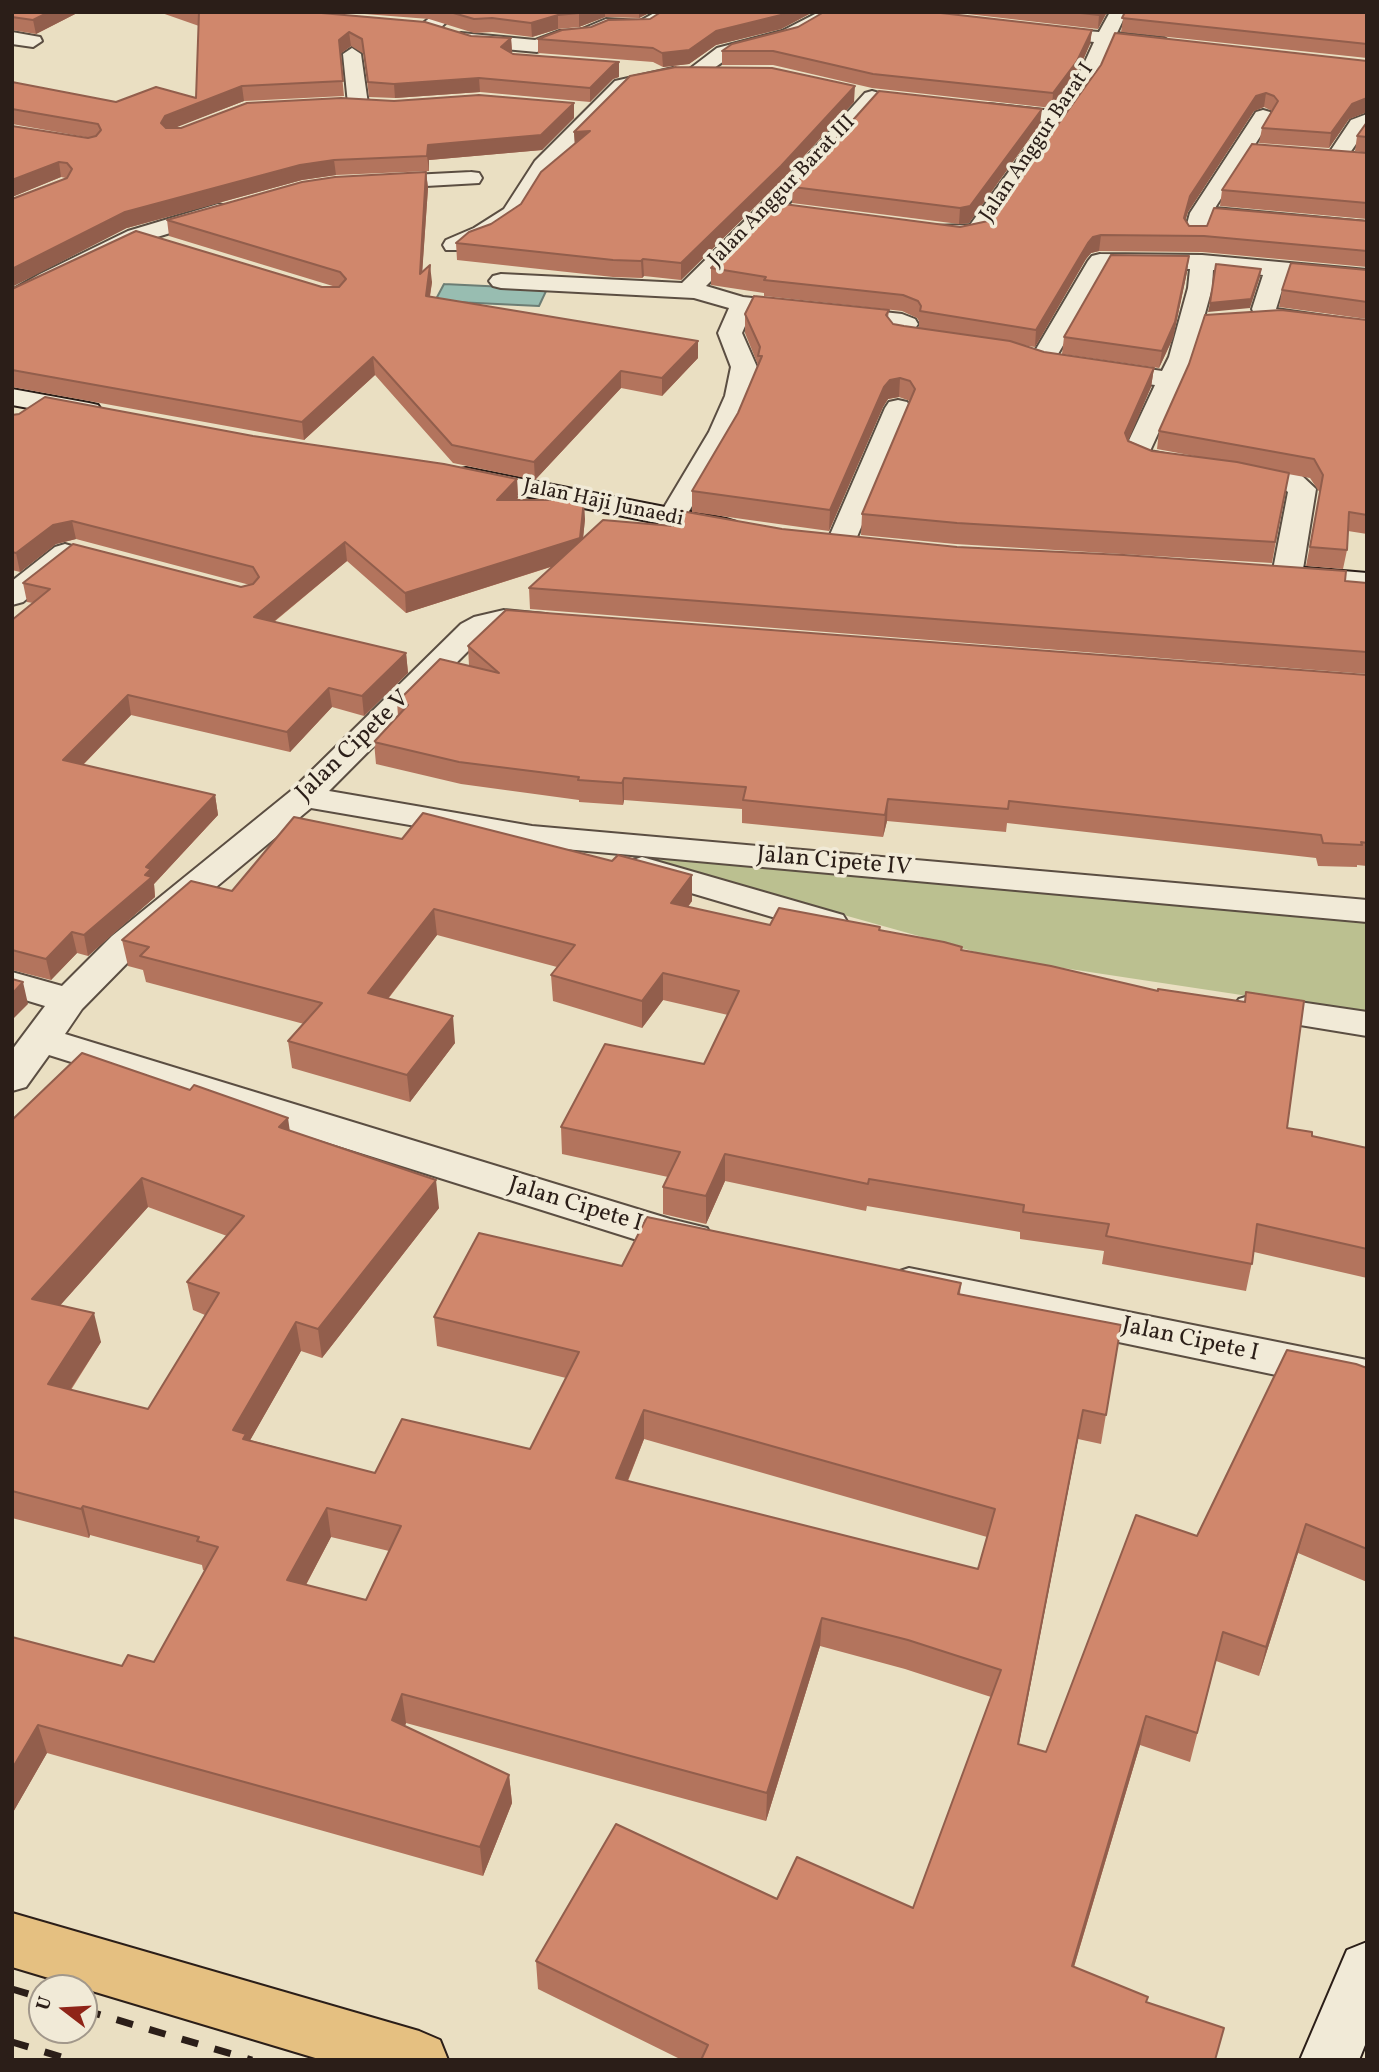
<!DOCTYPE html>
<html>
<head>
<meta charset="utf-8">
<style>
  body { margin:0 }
  #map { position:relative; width:1379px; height:2072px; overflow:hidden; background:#eadfc2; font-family:Vollkorn,serif }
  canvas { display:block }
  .frame { position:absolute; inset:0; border:14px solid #2b1e18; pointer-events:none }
  .north { position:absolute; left:28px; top:1974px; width:70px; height:70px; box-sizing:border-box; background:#f1ead7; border:2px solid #a2988b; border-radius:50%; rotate:287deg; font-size:19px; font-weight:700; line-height:28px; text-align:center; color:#2b1e18 }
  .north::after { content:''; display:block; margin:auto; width:24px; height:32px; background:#8f2418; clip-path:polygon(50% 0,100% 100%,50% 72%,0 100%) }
</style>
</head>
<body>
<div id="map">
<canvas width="1379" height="2072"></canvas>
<div class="frame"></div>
<div class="north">U</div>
</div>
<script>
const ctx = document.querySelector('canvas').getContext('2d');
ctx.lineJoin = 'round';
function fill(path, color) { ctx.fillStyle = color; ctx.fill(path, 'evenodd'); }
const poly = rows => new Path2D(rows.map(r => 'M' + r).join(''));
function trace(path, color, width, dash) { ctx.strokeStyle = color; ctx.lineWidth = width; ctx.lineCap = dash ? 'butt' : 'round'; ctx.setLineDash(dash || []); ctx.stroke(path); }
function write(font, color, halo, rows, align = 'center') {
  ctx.font = font + ' Vollkorn,serif'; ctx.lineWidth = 7; ctx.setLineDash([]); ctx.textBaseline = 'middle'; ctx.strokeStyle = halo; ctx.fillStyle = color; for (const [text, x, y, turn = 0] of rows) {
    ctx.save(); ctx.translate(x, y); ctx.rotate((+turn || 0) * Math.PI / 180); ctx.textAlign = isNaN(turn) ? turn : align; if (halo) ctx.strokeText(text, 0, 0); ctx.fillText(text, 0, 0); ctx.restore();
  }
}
fill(poly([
  [623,853,1367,915,1367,1014,997,958]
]), '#bbc090');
const water = poly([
  [444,284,547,289,539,306,435,301,444,284]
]);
fill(water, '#98bdb1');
trace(water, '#6c7d74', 2);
const street = poly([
  [437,12,457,12,436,32,422,32,420,28,422,24,437,12],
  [656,12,679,12,649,31,608,31,590,39,562,42,537,52,461,45,452,39,461,33,535,40,559,31,580,30,606,19,640,21,656,12],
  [819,12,842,12,796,39,731,56,700,78,686,78,683,74,717,48,782,31,819,12],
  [1110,12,1122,12,1125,16,1117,33,1164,38,1173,44,1164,50,1112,44,1097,78,986,235,970,241,930,236,927,231,930,226,970,225,1045,122,982,114,979,110,982,106,989,104,1053,111,1078,77,1094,42,1033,35,1031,31,1033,27,1099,32,1110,12],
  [12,32,40,37,42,41,33,47,12,44,12,32],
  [352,48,361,54,368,104,365,108,358,110,351,108,348,104,343,54,352,48],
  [673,68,683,74,680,78,629,89,550,169,520,218,490,238,462,250,446,250,443,245,446,240,474,228,504,209,535,161,615,81,673,68],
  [872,91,879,93,882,97,879,101,798,194,706,286,743,297,902,314,915,319,918,324,914,330,952,337,955,342,952,347,943,349,894,341,888,334,892,327,751,312,742,333,757,367,751,396,735,432,681,525,671,527,661,525,657,519,709,432,725,396,731,367,718,333,729,308,694,298,501,288,493,286,489,281,493,276,501,274,682,283,782,184,865,93,872,91],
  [1263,110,1270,112,1273,116,1215,208,1367,222,1367,236,1210,221,1203,240,1187,240,1184,235,1190,213,1256,112,1263,110],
  [1367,114,1367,128,1343,163,1329,163,1325,159,1351,120,1367,114],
  [471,172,479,173,482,178,479,183,373,189,365,188,362,183,365,178,373,177,471,172],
  [218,204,226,206,229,211,226,216,144,241,12,307,12,290,40,274,128,231,218,204],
  [1100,254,1202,255,1367,270,1367,284,1286,277,1276,309,1367,322,1367,336,1257,320,1252,309,1263,275,1213,270,1212,288,1193,357,1150,451,1189,459,1193,465,1189,471,1179,473,1140,467,1129,463,1124,451,1155,385,1102,378,1093,375,1089,370,1093,365,1102,362,1162,371,1169,357,1188,288,1190,269,1108,268,1051,366,1042,369,1033,366,1029,361,1088,261,1092,256,1100,254],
  [898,400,907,402,911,408,854,544,850,550,840,553,830,550,826,544,885,408,889,402,898,400],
  [1235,464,1301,475,1316,489,1302,575,1297,581,1287,584,1277,581,1272,575,1288,492,1283,488,1225,478,1221,472,1225,466,1235,464],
  [65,544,75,547,79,553,75,559,23,602,12,605,12,581,55,547,65,544],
  [504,610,545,614,556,617,560,623,556,629,545,632,504,628,483,636,329,791,532,826,1367,900,1367,922,532,846,311,808,138,952,82,1009,65,1034,670,1219,707,1228,713,1239,707,1250,692,1254,653,1245,49,1055,26,1087,12,1091,12,1050,45,1006,12,996,12,972,62,986,112,936,292,790,461,624,474,617,504,610],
  [642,857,843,915,848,923,843,931,830,934,630,875,624,868,630,861,642,857],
  [1252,995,1367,1012,1367,1036,1239,1015,1233,1007,1239,999,1252,995],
  [909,1268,1367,1360,1367,1394,894,1295,887,1284,894,1273,909,1268]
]);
const secondary = poly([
  [12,389,89,403,98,405,102,411,98,417,89,419,12,405,12,389],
  [466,468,726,519,736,522,740,528,736,534,726,537,456,482,452,476,456,470,466,468],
  [1295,567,1367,573,1367,591,1285,582,1280,576,1285,570,1295,567],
  [1367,1942,1367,2040,1359,2060,1300,2060,1347,1950,1367,1942]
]);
const primary = poly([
  [12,1913,419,2031,440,2040,448,2060,322,2060,12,1967,12,1913]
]);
trace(street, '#5b4e42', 4);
trace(secondary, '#2b1e18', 4);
trace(primary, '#2b1e18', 4);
fill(street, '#f1ead7');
fill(secondary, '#f1ead7');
fill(primary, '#e5c081');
trace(poly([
  [12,1989,42,1998],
  [84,2010,252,2060],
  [12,2042,71,2060]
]), '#2b1e18', 7, [17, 17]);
fill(poly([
  [12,12,79,12,36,34,12,30],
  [159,12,310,12,471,36,511,38,512,52,511,53,513,54,619,62,619,77,613,79,590,102,480,92,395,98,369,97,364,54,351,46,340,54,344,96,244,101,173,128,181,128,394,101,574,103,574,118,542,150,429,160,429,171,336,175,302,180,127,228,66,178,61,177,12,197,12,126,88,138,91,138,12,124,12,82,116,102,196,98,199,26],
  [339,12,651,12,639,18,605,17,579,27,558,29,532,37,492,32,474,33,429,19],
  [661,12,813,12,781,29,716,45,689,64,663,67,653,62,538,53,538,39,650,19],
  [950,12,1107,12,1098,29],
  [1124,12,1367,12,1367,58,1121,32],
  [798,27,1092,30,1090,44,1076,76,1052,108,872,88,773,65,722,65,722,51],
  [1367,61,1367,112,1349,119,1329,148,1259,143,1262,128,1272,111,1264,107,1254,111,1188,212,1185,221,1189,226,1367,221,1367,267,1202,252,1099,251,1091,253,1086,259,1035,347,1021,345,1044,352,1154,368,1151,387,1128,440,1152,451,1205,458,1157,449,1159,431,1367,320,1367,534,1348,531,1347,550,1343,569,1306,566,1320,493,1310,478,1288,474,1272,563,955,544,861,535,862,514,910,401,899,397,888,399,883,407,829,531,692,512,692,491,738,413,758,365,745,333,745,314,889,310,888,318,893,324,904,326,919,328,919,321,917,318,902,311,764,296,764,293,711,285,711,268,960,227,988,221,1101,65],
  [854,102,780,182,681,280,644,276,642,278,613,277,457,260,456,243,491,224,521,204,575,143,574,132],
  [1367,122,1367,153,1355,151,1357,136],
  [1040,124,969,223,959,224,792,203,793,187],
  [1367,153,1367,219,1220,206,1222,190],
  [426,172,428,188,422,272,432,282,430,297,698,341,698,358,662,396,621,388,535,480,453,463,375,375,304,440,12,387,12,289,336,287,169,236,167,220],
  [1367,270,1367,319,1279,307,1282,290],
  [1187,272,1173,338,1159,368,1062,354,1064,337],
  [12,415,253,436,517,479,518,498,516,500,585,519,583,539,673,526,782,529,957,547,1367,583,1367,674,530,609,529,588,554,566,406,613,347,561,274,622,406,653,408,673,364,716,332,707,290,752,131,715,83,765,215,795,218,815,154,884,155,897,88,956,77,953,51,980,12,970,12,620,33,603,27,602,23,583,241,587,250,585,76,539,56,544,20,572,12,570],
  [468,646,1367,675,1367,866,1357,865,1357,867,1318,866,1316,858,1007,823,1006,832,887,821,883,837,742,823,742,809,624,800,623,805,579,802,579,800,461,784,376,764,374,742,398,716,397,702,469,666],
  [402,839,612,861,692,875,692,901,688,907,770,925,880,927,880,931,962,947,962,950,1287,1128,1312,1136,1367,1148,1367,1278,1254,1252,1246,1291,1102,1264,1104,1251,1020,1239,1020,1232,867,1206,866,1211,725,1181,706,1224,663,1214,663,1187,668,1177,562,1154,561,1127,704,1064,728,1015,663,1000,642,1028,553,1001,551,975,557,967,437,935,388,999,455,1043,410,1102,292,1068,288,1041,304,1024,146,982,143,970,128,966,122,940,232,891],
  [12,1120,290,1131,439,1208,322,1358,301,1351,250,1440,375,1473,530,1449,566,1378,437,1346,434,1317,622,1266,961,1283,960,1294,1121,1325,1101,1444,1078,1439,1019,1744,1046,1752,1197,1536,1367,1368,1367,1582,1298,1553,1259,1676,1216,1661,1190,1762,1140,1745,1074,1967,1146,2002,1215,2060,682,2060,538,1989,536,1961,777,1899,913,1908,991,1697,905,1669,820,1646,766,1821,406,1723,405,1726,509,1775,512,1803,483,1876,47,1753,12,1814,12,1637,122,1666,154,1662,205,1571,203,1570,202,1565,90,1535,89,1538,12,1518],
  [148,1207,227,1236,187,1282,193,1310,205,1315,148,1409,71,1390,101,1342,60,1305],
  [644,1439,987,1537,978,1569,628,1481],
  [331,1537,389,1551,366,1600,306,1585]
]), '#b3745d');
fill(poly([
  [49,12,79,12,36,34,33,20],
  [582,12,605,12,605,17,579,27,579,13],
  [639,12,651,12,639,18],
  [786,12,813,12,781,29,716,45,689,64,663,67,662,53,716,31],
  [1101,12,1107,12,1098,29,1099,15],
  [558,15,558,29,532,37,531,23],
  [1092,30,1090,44,1076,76,1052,108,1053,93],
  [349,32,351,46,340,54,339,40],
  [511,38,512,52,502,61,501,47],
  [619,62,619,77,613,79,590,102,590,88,613,65],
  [479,78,480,92,395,98,394,84],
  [242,86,244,101,167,131,161,123,165,116],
  [855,86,854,102,780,182,681,280,681,263],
  [1266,93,1264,107,1254,111,1188,212,1181,234,1184,218,1190,196,1256,96],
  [1367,98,1367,112,1349,119,1329,148,1331,133,1352,104],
  [574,103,574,118,542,150,429,160,429,171,427,156,428,145],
  [1042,109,1040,124,969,223,959,224,960,208],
  [590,131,575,148,574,132],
  [334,160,336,175,302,180,127,228,12,287,12,269,125,212,300,165],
  [59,162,61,177,12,197,12,180],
  [426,172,428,188,421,290,420,274],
  [1101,235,1099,251,1091,253,1086,259,1035,347,1036,330,1088,243,1093,237],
  [1189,256,1187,272,1173,338,1159,368,1162,351],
  [643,259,644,276,642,278,641,261],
  [430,265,432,282,427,313,426,296],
  [1261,269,1260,277,1250,308,1208,312,1210,303],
  [698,341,698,358,662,396,662,378],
  [373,357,375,375,304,440,302,422],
  [1154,368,1151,387,1123,453,1125,433],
  [621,371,621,388,535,480,534,462],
  [900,378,899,397,888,399,883,407,829,531,830,510,884,387,890,380],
  [517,479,518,498,498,518,497,500],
  [584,500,585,519,581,557,406,613,405,593],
  [72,521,76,539,56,544,20,572,16,553,53,525],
  [345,542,347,561,256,636,254,617],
  [406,653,408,673,364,716,362,696],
  [329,688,332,707,290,752,287,732],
  [128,695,131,715,68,780,63,760],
  [624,778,624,800,623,805,622,783],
  [215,795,218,815,154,884,155,897,88,956,84,935,146,867],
  [888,799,887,821,883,837,885,815],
  [692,875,692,901,671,929,671,903],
  [434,909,437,935,371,1020,368,993],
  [72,932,77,953,51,980,46,959],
  [663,973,663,1000,642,1028,642,1001],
  [23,982,28,1004,12,1020,12,994],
  [453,1016,455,1043,410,1102,407,1075],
  [288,1118,292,1146,279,1127],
  [725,1154,725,1181,706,1224,706,1196],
  [142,1178,148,1207,40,1328,32,1299],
  [436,1180,439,1208,322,1358,318,1329],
  [94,1313,101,1342,55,1413,48,1384],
  [296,1322,301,1351,248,1444,233,1430],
  [644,1410,644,1439,617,1507,616,1478],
  [1083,1410,1078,1439,1013,1773,1018,1744],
  [83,1506,90,1535,89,1538,81,1509],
  [327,1508,331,1537,293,1609,287,1580],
  [1306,1524,1298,1553,1259,1676,1266,1647],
  [822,1618,820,1646,766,1821,767,1793],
  [402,1694,406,1723,396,1748,392,1720],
  [1146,1716,1140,1745,1066,1993,1072,1966],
  [38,1725,47,1753,12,1814,12,1769],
  [509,1775,512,1803,483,1876,480,1847]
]), '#925e4c');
const building = poly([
  [12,12,49,12,33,20,12,17,12,12],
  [199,12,310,12,425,22,471,36,511,38,501,47,513,54,619,62,613,65,590,88,479,78,394,84,368,82,362,39,349,32,339,40,343,81,242,86,165,116,161,123,166,128,181,128,247,103,341,98,394,101,479,95,574,103,541,135,428,145,427,156,334,160,300,165,125,212,12,269,12,199,67,178,72,169,67,163,59,162,12,180,12,126,88,138,96,136,101,130,98,124,12,109,12,82,116,102,156,87,196,98,199,12],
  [450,12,582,12,579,13,558,15,531,23,492,18,474,19,450,12],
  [661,12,786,12,781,15,716,31,689,50,662,53,653,48,538,39,562,30,591,27,608,20,650,19,661,12],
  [824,12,932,12,1092,30,1077,61,1053,93,873,74,773,51,722,51,732,44,798,27,824,12],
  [1072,12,1101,12,1099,15,1072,12],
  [1125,12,1367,12,1367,44,1122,18,1125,12],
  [1115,33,1367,61,1367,98,1352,104,1331,133,1262,128,1278,101,1274,96,1266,93,1256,96,1190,196,1184,218,1189,226,1207,226,1214,208,1367,221,1367,251,1204,236,1101,235,1093,237,1088,243,1036,330,920,311,921,306,918,301,903,295,764,280,766,277,711,268,776,203,960,227,988,221,1101,65,1115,33],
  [676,67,772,68,855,86,781,166,681,263,643,259,641,261,613,260,456,243,469,232,491,224,521,204,541,172,590,131,574,132,630,76,676,67],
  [879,91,1042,109,970,206,960,208,793,187,879,91],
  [1367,122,1367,137,1357,136,1367,122],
  [1252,144,1367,153,1367,203,1222,190,1252,144],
  [426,172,420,274,430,265,426,296,698,341,662,378,621,371,534,462,452,445,373,357,302,422,12,370,12,289,136,231,322,287,339,287,346,279,340,272,167,220,302,182,335,177,426,172],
  [1111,255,1189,256,1175,322,1162,351,1064,337,1111,255],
  [1291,263,1367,270,1367,302,1282,290,1291,263],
  [1216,264,1261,269,1251,299,1210,303,1216,264],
  [754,296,889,310,886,315,893,324,904,326,1010,341,1044,352,1154,368,1125,433,1128,441,1152,451,1237,462,1289,473,1275,542,957,523,862,514,915,389,910,381,900,378,890,380,884,387,830,510,692,491,738,413,762,356,758,356,760,347,745,314,754,296],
  [1281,310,1367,320,1367,515,1349,512,1347,550,1310,547,1323,475,1314,459,1159,431,1189,364,1205,315,1281,310],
  [45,397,253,436,444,464,517,479,497,500,584,500,580,538,405,593,345,542,254,617,406,653,362,696,329,688,287,732,128,695,63,760,215,795,146,867,151,869,145,875,152,877,84,935,72,932,46,959,12,950,12,620,50,589,23,583,73,544,241,587,253,584,259,577,253,567,72,521,53,525,16,553,12,552,12,415,19,414,45,397],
  [681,511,782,529,957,547,1124,555,1346,571,1345,581,1367,583,1367,652,529,588,603,520,673,526,681,511],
  [506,610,1367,675,1367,843,1361,842,1362,845,1323,843,1321,835,1009,801,1008,809,888,799,885,815,743,800,746,787,624,778,622,783,578,780,579,777,459,762,374,742,408,705,397,702,440,659,499,673,468,646,506,610],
  [423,813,612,861,618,855,692,875,671,903,770,925,779,908,880,927,879,930,944,942,962,947,961,950,1051,966,1158,991,1158,989,1245,1002,1246,992,1304,1001,1287,1128,1312,1132,1312,1136,1367,1148,1367,1249,1257,1224,1252,1264,1106,1236,1109,1224,1023,1212,1024,1205,869,1179,868,1184,725,1154,706,1196,663,1187,680,1152,561,1127,605,1044,704,1064,739,991,663,973,642,1001,551,975,575,945,434,909,368,993,453,1016,407,1075,288,1041,322,1003,140,956,149,947,122,940,191,881,232,891,294,817,402,839,423,813],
  [12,979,23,982,12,994,12,979],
  [82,1053,190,1090,194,1085,288,1118,279,1127,436,1180,318,1329,296,1322,233,1430,246,1434,243,1439,375,1473,402,1419,530,1449,579,1352,434,1317,479,1233,622,1266,647,1217,961,1283,958,1294,1121,1325,1106,1415,1083,1410,1018,1744,1046,1752,1136,1515,1197,1536,1287,1350,1356,1364,1367,1368,1367,1549,1306,1524,1266,1647,1223,1632,1197,1733,1146,1716,1072,1966,1148,1997,1146,2002,1224,2028,1215,2060,701,2060,708,2045,536,1961,616,1824,777,1899,797,1857,913,1908,1001,1670,908,1640,822,1618,767,1793,402,1694,392,1720,509,1775,480,1847,38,1725,12,1769,12,1637,122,1666,128,1655,154,1662,218,1547,197,1541,199,1537,83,1506,81,1509,12,1491,12,1120,82,1053],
  [142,1178,244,1216,187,1282,219,1293,148,1409,48,1384,94,1313,32,1299,142,1178],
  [644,1410,995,1509,978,1569,616,1478,644,1410],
  [327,1508,401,1526,366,1600,287,1580,327,1508]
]);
fill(building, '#d0876c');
trace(building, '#925e4c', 2);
write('21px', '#2b1e18', '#f1ead7', [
  ["Jalan Anggur Barat I",1038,143,-56],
  ["Jalan Anggur Barat III",783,192,-46],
  ["Jalan Haji Junaedi",603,504,12]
]);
write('24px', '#2b1e18', '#f1ead7', [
  ["Jalan Cipete V",354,747,-44],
  ["Jalan Cipete IV",834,863,5],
  ["Jalan Cipete I",575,1206,17],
  ["Jalan Cipete I",1190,1341,12]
]);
</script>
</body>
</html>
